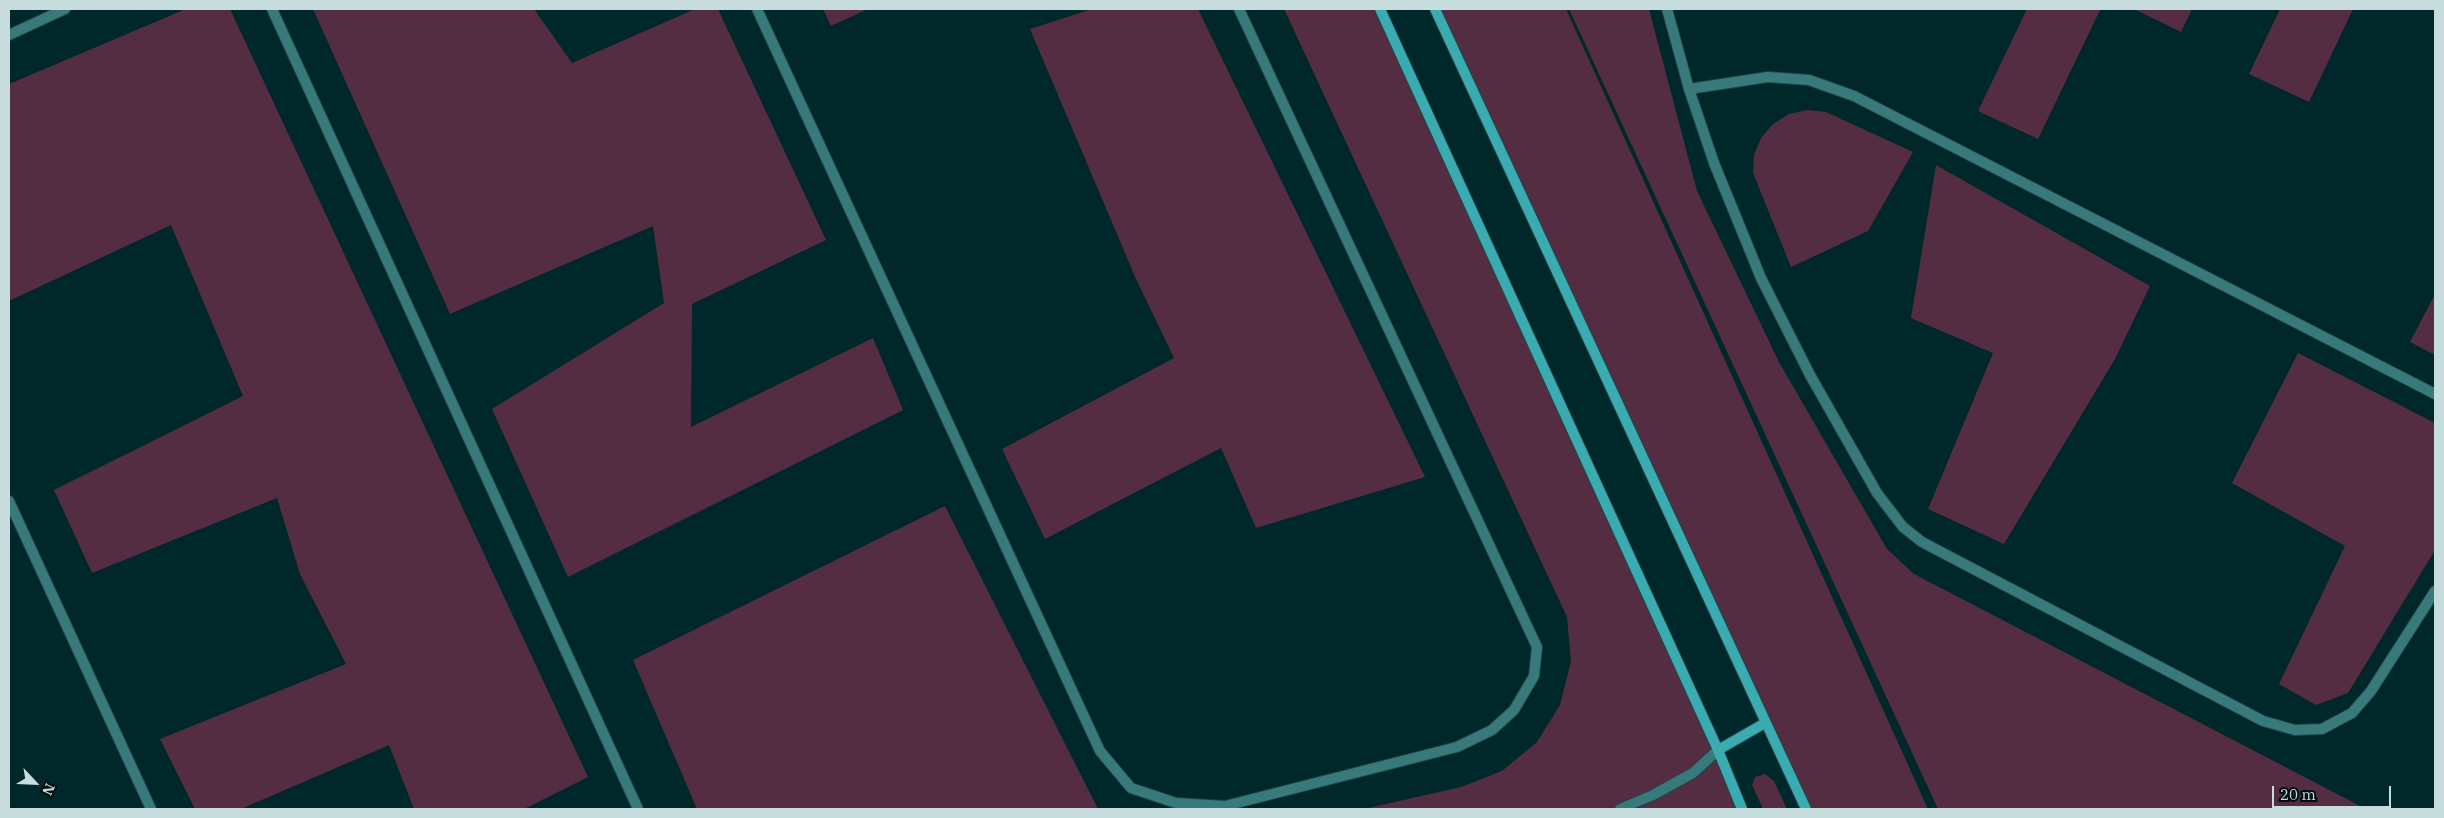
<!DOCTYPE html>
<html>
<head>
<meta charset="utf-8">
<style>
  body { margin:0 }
  #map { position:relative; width:2444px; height:818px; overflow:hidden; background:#002729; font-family:"IBM Plex Serif",serif }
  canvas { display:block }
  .frame { position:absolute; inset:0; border:10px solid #c7dcdd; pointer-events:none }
  .north { position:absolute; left:10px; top:758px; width:50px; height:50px; -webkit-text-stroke:4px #010d0e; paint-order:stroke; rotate:115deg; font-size:14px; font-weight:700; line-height:20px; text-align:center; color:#c7dcdd }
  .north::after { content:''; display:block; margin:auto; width:18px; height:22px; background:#c7dcdd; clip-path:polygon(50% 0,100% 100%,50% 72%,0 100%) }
  .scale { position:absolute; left:2272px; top:786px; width:119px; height:22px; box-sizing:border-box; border:2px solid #c7dcdd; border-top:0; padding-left:6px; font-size:15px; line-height:18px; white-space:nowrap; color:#c7dcdd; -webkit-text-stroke:4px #010d0e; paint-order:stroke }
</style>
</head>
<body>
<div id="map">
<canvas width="2444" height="818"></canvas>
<div class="frame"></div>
<div class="north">N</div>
<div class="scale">20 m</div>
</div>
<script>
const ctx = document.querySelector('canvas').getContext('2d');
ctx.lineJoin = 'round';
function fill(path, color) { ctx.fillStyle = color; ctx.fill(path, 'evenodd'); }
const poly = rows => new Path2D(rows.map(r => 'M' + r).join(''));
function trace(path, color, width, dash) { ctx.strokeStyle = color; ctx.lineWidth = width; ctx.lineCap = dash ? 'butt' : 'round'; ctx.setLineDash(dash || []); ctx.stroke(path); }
fill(poly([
  [186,9,230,9,588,777,524,809,414,809,389,745,241,809,195,809,160,739,346,664,300,574,277,498,92,573,54,490,243,396,171,225,9,301,9,84],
  [313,9,534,9,572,63,695,9,718,9,826,240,692,304,691,427,873,338,903,410,568,577,492,409,664,303,653,226,450,314],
  [823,9,868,9,831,26],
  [1092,9,1198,9,1425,477,1256,528,1221,448,1045,539,1002,449,1174,358,1136,279,1030,29],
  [1284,9,1377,9,1742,809,1364,809,1461,787,1502,771,1537,742,1560,705,1571,661,1567,617],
  [1436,9,1566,9,1928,809,1806,809],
  [1569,9,1649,9,1697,191,1779,362,1887,549,1914,574,2366,809,1938,809],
  [2027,9,2100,10,2038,139,1978,111],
  [2134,9,2192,9,2181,32],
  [2280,9,2353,9,2309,102,2249,74],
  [1807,110,1826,112,1913,152,1868,231,1791,267,1753,173,1754,155,1761,138,1773,124,1789,114],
  [1936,165,2150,286,2115,359,2004,544,1928,509,1993,353,1911,318],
  [2435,294,2435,355,2410,342],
  [2298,353,2435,423,2435,550,2348,693,2316,705,2279,684,2345,546,2232,483],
  [945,506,1098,809,697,809,633,660],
  [1765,774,1774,781,1787,809,1763,809,1752,785,1755,777]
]), '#552d43');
const street = poly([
  [272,9,638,809],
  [757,9,1100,751,1131,788,1176,803,1225,806,1457,747,1492,730,1514,710,1534,676,1537,647,1239,9],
  [1667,9,1689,89,1714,163,1761,278,1810,375,1877,493,1903,527,1922,542,2263,721,2295,730,2322,729,2352,713,2371,691,2435,591],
  [9,35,65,9],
  [1689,89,1768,77,1809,80,1854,96,2435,394],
  [9,501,151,809],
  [1620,809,1653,795,1693,773,1718,750]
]);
const secondary = poly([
  [1380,9,1635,568,1718,750,1742,809],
  [1435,9,1806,809],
  [1718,750,1765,723]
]);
trace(street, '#204446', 12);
trace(secondary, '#204446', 12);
trace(street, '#38797c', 10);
trace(secondary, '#3aabb0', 10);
</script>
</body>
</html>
